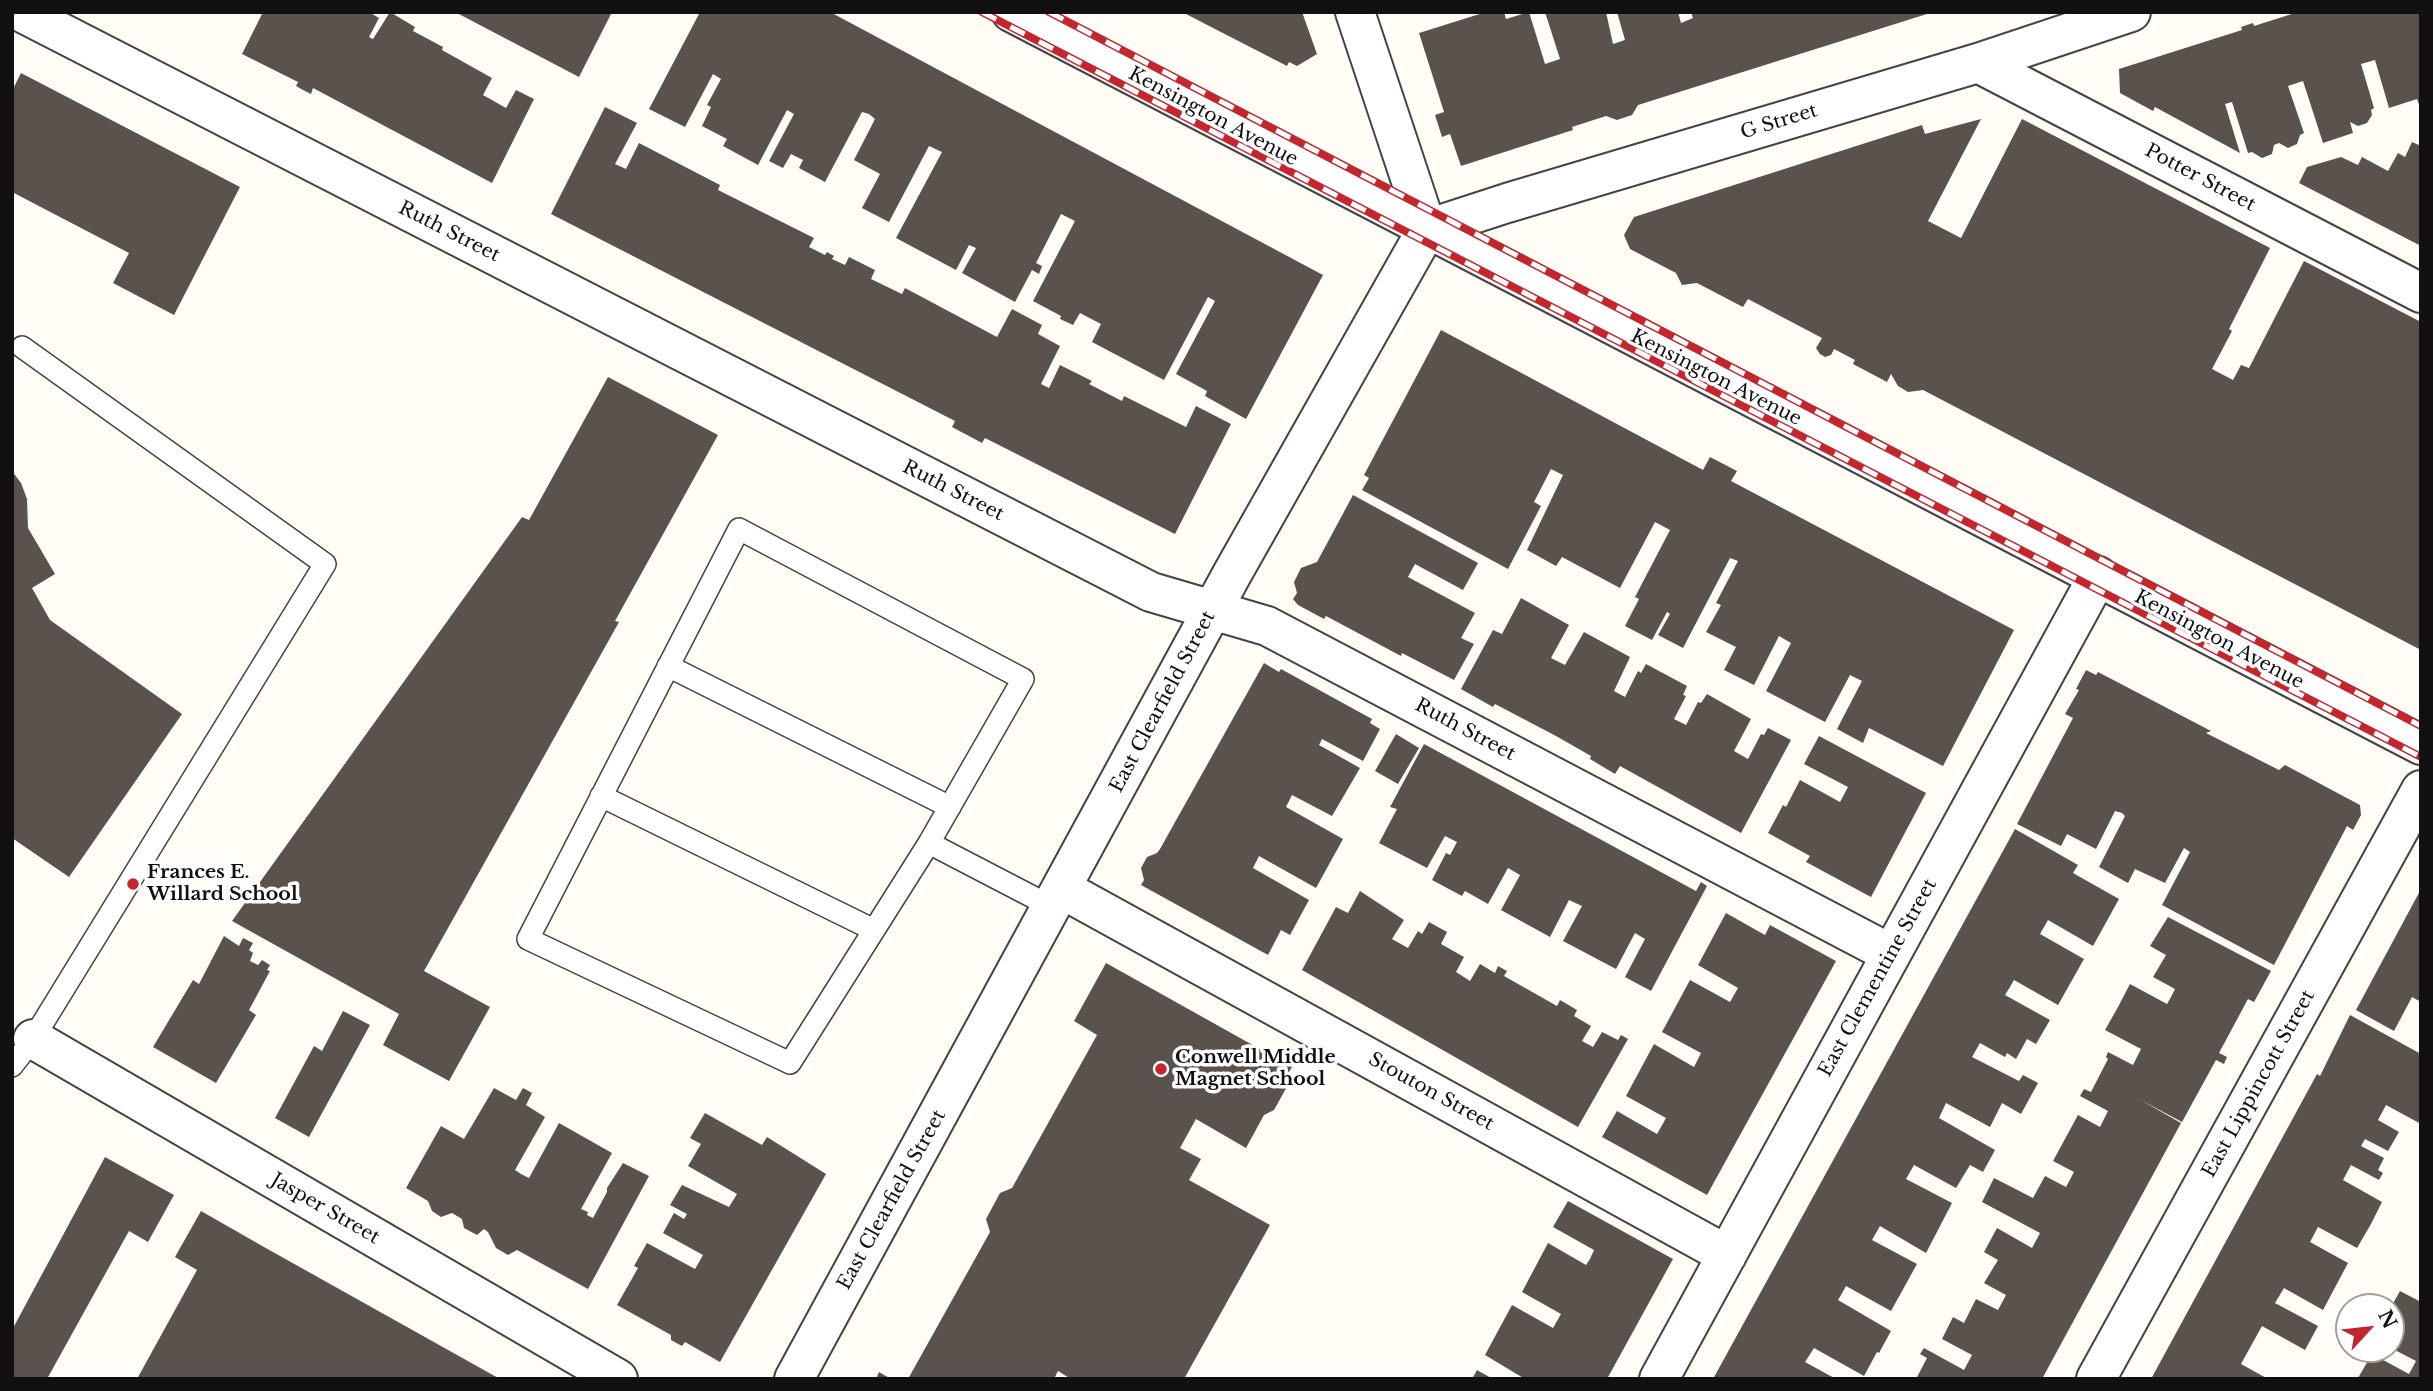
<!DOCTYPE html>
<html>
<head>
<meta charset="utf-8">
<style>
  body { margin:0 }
  #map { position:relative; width:2433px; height:1391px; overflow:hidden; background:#fffdf5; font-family:"Libre Baskerville",serif }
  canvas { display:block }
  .frame { position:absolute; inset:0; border:14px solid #111; pointer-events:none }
  .north { position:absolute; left:2335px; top:1293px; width:70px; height:70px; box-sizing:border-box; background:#fff; border:2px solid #a0a0a0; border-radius:50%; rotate:63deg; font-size:19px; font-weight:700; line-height:28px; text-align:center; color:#111 }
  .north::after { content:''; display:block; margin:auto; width:24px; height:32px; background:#c4262e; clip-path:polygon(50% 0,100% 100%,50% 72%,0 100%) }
</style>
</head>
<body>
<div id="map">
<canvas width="2433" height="1391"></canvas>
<div class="frame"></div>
<div class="north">N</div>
</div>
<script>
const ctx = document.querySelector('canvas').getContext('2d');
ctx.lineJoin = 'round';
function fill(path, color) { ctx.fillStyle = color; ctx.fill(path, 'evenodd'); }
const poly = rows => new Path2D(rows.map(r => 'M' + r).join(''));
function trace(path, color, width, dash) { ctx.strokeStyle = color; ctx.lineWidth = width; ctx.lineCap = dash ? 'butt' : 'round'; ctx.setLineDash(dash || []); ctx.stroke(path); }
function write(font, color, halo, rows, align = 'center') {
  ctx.font = font + ' "Libre Baskerville",serif'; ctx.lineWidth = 7; ctx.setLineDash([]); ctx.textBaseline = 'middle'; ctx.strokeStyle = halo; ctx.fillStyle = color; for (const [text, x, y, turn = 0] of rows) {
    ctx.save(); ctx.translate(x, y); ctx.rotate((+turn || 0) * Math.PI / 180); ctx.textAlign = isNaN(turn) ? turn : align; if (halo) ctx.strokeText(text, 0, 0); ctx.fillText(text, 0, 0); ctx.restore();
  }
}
fill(poly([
  [263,12,369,12,379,18,369,37,373,39,390,12,415,27,413,31,443,47,442,50,492,78,483,95,506,108,516,90,534,99,492,183,313,88,311,94,303,90,296,86,298,82,242,54],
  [455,12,612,12,579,77],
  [700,12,830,12,1323,275,1246,419,1205,396,1207,391,1176,374,1215,301,1208,297,1164,380,1092,342,1101,324,1080,313,1073,325,1060,319,1061,316,1033,301,1075,221,1061,214,1036,263,1042,266,1039,274,1032,270,1015,302,962,273,976,248,969,245,956,270,896,238,942,152,929,146,889,222,862,208,880,174,854,160,875,119,869,114,862,112,825,182,799,168,803,160,791,154,783,168,769,161,794,114,787,110,758,165,723,146,727,139,702,126,711,107,707,105,721,79,713,74,685,127,649,109],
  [1182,12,1302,12,1317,54,1297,66,1289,62,1287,66],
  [1486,12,1504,12,1506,19,1529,12,1545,64,1560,59,1545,12,1606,12,1613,44,1625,40,1617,12,1678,12,1681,23,1693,18,1691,12,1930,13,1638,105,1632,115,1617,120,1606,116,1572,127,1573,130,1461,166,1450,134,1442,137,1435,115,1444,112,1419,33],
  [2298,12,2421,12,2421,110,2417,99,2389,108,2375,60,2361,64,2374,108,2371,110,2372,115,2367,123,2358,126,2350,122,2353,133,2323,143,2303,81,2288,86,2304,133,2300,135,2297,144,2288,148,2279,143,2274,145,2272,154,2262,158,2252,152,2248,153,2232,102,2225,104,2240,153,2155,107,2153,111,2120,93,2119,69,2242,30,2241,27,2253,23,2254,26],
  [21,73,240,187,174,315,113,283,129,253,12,192,12,91],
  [605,107,637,123,615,164,626,169,639,143,720,185,718,190,814,238,809,247,825,255,827,252,834,256,832,259,845,265,849,257,875,270,871,279,902,294,905,288,997,337,1012,309,1042,325,1038,334,1060,346,1041,384,1049,388,1060,365,1092,381,1089,384,1122,401,1124,396,1186,427,1196,406,1231,424,1175,534,985,438,982,443,952,427,955,421,551,214],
  [1981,119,1928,221,1961,238,2022,119,2270,248,2229,329,2232,331,2212,369,2233,380,2241,365,2249,368,2304,261,2421,322,2421,650,1923,390,1908,392,1898,386,1891,374,1887,382,1853,364,1855,360,1834,349,1831,355,1825,357,1820,354,1816,348,1822,338,1748,299,1743,307,1697,283,1682,285,1676,273,1630,249,1624,235,1634,217,1922,125,1925,134],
  [2412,142,2421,146,2421,246,2299,183,2307,167,2341,157,2358,165,2362,157,2388,171,2398,153,2405,157],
  [1441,330,1703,470,1710,457,1737,471,1731,481,2014,630,1943,766,1869,728,1863,743,1837,729,1862,681,1850,675,1825,722,1766,691,1791,643,1784,639,1779,636,1754,685,1724,670,1736,647,1706,632,1721,605,1716,603,1738,561,1730,558,1683,648,1658,635,1670,614,1667,612,1652,640,1625,626,1639,599,1635,597,1670,530,1655,522,1620,588,1562,557,1556,566,1527,550,1563,475,1551,469,1534,502,1541,506,1508,569,1362,490,1369,478,1364,475],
  [608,377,718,435,615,621,619,622,424,971,490,1007,449,1081,383,1045,399,1014,232,921,522,517,529,520],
  [12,471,21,483,27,499,28,528,55,574,32,588,50,620,182,714,69,877,12,838],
  [1353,495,1478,563,1463,590,1415,564,1408,577,1475,613,1461,638,1474,644,1454,680,1402,653,1401,656,1326,616,1324,619,1298,605,1293,599,1297,593,1294,582,1301,568,1317,562],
  [1521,598,1569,625,1551,658,1565,665,1584,632,1630,657,1614,691,1625,697,1638,671,1641,673,1646,664,1687,686,1683,695,1686,696,1674,719,1686,725,1698,702,1701,703,1707,694,1751,719,1734,751,1748,759,1761,734,1764,735,1768,728,1791,740,1741,833,1620,766,1615,774,1590,759,1591,756,1556,736,1495,704,1493,707,1461,689,1493,630,1502,634],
  [1264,663,1279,672,1281,669,1372,719,1370,723,1380,729,1363,761,1322,739,1319,745,1360,768,1332,816,1292,795,1286,807,1343,839,1316,888,1259,856,1253,868,1309,900,1290,935,1281,930,1268,955,1141,885,1144,880,1141,868,1147,857,1157,853,1160,849],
  [2086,670,2096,675,2098,672,2211,731,2206,733,2279,770,2285,765,2360,805,2361,815,2353,830,2347,826,2274,965,2162,905,2190,852,2184,848,2165,883,2135,869,2128,883,2099,867,2125,816,2122,813,2115,811,2096,849,2067,834,2061,846,2017,824,2073,718,2065,714,2079,690,2076,689],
  [1396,734,1419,748,1398,784,1375,771],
  [1819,736,1926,793,1871,897,1806,862,1810,856,1768,833,1783,805,1786,807,1800,780,1840,802,1848,787,1804,764],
  [1424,744,1696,891,1701,882,1707,886,1651,991,1625,977,1645,939,1635,933,1616,969,1563,941,1582,906,1569,900,1550,937,1501,910,1520,875,1508,868,1488,904,1465,891,1462,896,1432,880,1446,853,1450,855,1457,842,1445,836,1427,868,1379,843,1397,809,1390,807],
  [2015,829,2078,865,2073,873,2119,899,2093,946,2048,920,2040,934,2084,959,2058,1005,2014,980,2010,987,2005,995,2050,1020,2036,1044,2027,1039,2016,1059,2007,1053,2005,1057,1980,1043,1972,1057,2019,1081,2023,1075,2038,1083,2021,1114,2002,1103,1990,1127,1946,1103,1939,1118,1995,1150,1983,1172,1970,1165,1956,1188,1914,1165,1906,1179,1952,1203,1926,1253,1880,1226,1872,1240,1917,1264,1891,1311,1846,1286,1841,1295,1838,1300,1891,1331,1879,1353,1877,1352,1864,1376,1814,1348,1805,1362,1836,1379,1713,1379],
  [2421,889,2421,1002,2412,997,2394,1031,2356,1010],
  [1360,891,1404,920,1392,939,1408,948,1418,931,1422,934,1429,922,1447,932,1441,944,1464,957,1456,972,1470,981,1480,964,1495,973,1498,966,1507,971,1504,976,1557,1006,1560,1000,1577,1010,1574,1016,1591,1026,1582,1041,1593,1047,1602,1032,1618,1040,1621,1035,1628,1039,1578,1127,1302,970,1336,907,1348,913],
  [1726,913,1765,935,1770,925,1836,961,1707,1195,1602,1137,1617,1111,1657,1134,1661,1127,1666,1118,1626,1096,1654,1044,1694,1067,1701,1053,1662,1032,1690,980,1730,1002,1738,988,1698,965],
  [2168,917,2271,971,2254,1002,2248,999,2219,1053,2227,1057,2224,1064,2216,1060,2182,1122,2139,1099,2181,1123,2042,1379,1916,1379,1927,1358,1920,1354,1924,1348,1964,1370,1972,1355,1942,1339,1953,1317,1964,1323,1976,1299,1998,1310,2006,1295,1984,1283,1998,1260,1984,1252,1997,1228,2032,1248,2040,1233,1982,1202,1994,1178,2033,1198,2045,1176,2066,1187,2074,1172,2053,1161,2078,1115,2100,1127,2108,1111,2080,1096,2084,1089,2091,1092,2108,1059,2106,1057,2108,1052,2133,1065,2141,1049,2105,1030,2118,1007,2130,984,2167,1004,2171,997,2175,989,2153,977,2166,955,2150,946],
  [224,936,239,946,243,938,253,943,249,950,253,953,250,961,258,965,262,960,270,965,267,970,270,971,249,1010,256,1015,216,1083,153,1047,193,980,199,984],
  [1106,963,1292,1067,1289,1072,1289,1083,1274,1110,1264,1115,1246,1148,1196,1119,1180,1148,1201,1159,1189,1180,1270,1225,1184,1379,1071,1379,1058,1371,1054,1379,908,1379,990,1232,986,1219,1000,1193,1012,1188,1097,1035,1074,1021],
  [343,1011,370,1025,309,1137,275,1118,314,1046,322,1051],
  [2350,1015,2421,1054,2421,1124,2386,1105,2378,1120,2399,1132,2388,1151,2365,1139,2361,1146,2384,1158,2378,1170,2383,1173,2379,1180,2351,1165,2343,1180,2382,1202,2371,1224,2357,1248,2318,1227,2310,1242,2348,1263,2323,1310,2284,1288,2275,1303,2318,1326,2305,1350,2262,1326,2241,1364,2268,1379,2151,1379,2317,1074,2320,1076],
  [494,1088,516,1100,523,1088,532,1093,526,1105,545,1117,515,1170,521,1174,529,1178,559,1123,612,1153,581,1209,588,1212,587,1215,593,1218,607,1192,607,1188,623,1163,649,1176,588,1289,517,1250,508,1255,496,1248,488,1232,484,1229,477,1235,464,1228,462,1219,452,1213,441,1217,432,1211,428,1201,406,1188,441,1126,464,1139],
  [705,1113,762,1145,767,1137,826,1174,720,1362,685,1342,682,1346,671,1340,671,1335,617,1305,638,1268,634,1266,647,1243,695,1269,703,1255,663,1233,674,1213,684,1219,687,1214,670,1205,682,1185,729,1207,737,1194,688,1166,701,1144,690,1138],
  [105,1157,174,1195,148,1242,129,1231,47,1379,12,1379,12,1330],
  [1568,1201,1673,1259,1607,1379,1525,1379,1485,1355,1512,1305,1553,1328,1561,1314,1522,1292,1548,1243,1586,1265,1590,1259,1594,1250,1553,1227],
  [201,1211,264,1247,500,1379,137,1379,197,1270,175,1257],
  [2400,1291,2421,1302,2421,1379,2360,1379,2358,1378,2372,1354,2409,1374,2416,1361,2391,1348,2391,1307],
  [1477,1370,1493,1379,1472,1379],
  [879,1372,891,1379,876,1379]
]), '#5a524d');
const service = poly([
  [668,666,950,807],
  [601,796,874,930],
  [929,843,1023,679,739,529,528,939,790,1063,929,843,1052,907],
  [12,1066,33,1039,325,564,22,347]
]);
const minor = poly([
  [21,12,1151,592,1267,626,1891,954],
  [1978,63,2421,293],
  [1427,229,1507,203,1978,63,2131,12],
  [1062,889,1727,1255],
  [33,1039,618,1379],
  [794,1379,1232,574,1427,229,1355,12],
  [1659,1379,2098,576],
  [2096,1379,2421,790]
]);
const tertiary = poly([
  [1011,12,2421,745]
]);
trace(service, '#444', 24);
trace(minor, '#444', 42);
trace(tertiary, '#444', 42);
trace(service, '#fff', 21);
trace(minor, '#fff', 38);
trace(tertiary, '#fff', 38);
const rail = poly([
  [982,12,2421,757],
  [1049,12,2421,726]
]);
trace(rail, '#c4262e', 8);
trace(rail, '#fff', 5, [16]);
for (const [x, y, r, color] of [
  [133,884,7,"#c4262e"],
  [1161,1069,7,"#c4262e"]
]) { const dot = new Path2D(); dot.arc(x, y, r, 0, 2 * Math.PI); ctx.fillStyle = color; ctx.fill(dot); trace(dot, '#fff', 2.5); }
write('19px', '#111', '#fff', [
  ["Kensington Avenue",1213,117,28],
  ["G Street",1779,122,-17],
  ["Potter Street",2200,178,28],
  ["Ruth Street",449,232,27],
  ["Kensington Avenue",1716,378,27],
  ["Ruth Street",953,491,27],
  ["Kensington Avenue",2219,640,28],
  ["East Clearfield Street",1163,702,-62],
  ["Ruth Street",1465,730,28],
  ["East Clementine Street",1878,978,-61],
  ["East Lippincott Street",2259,1084,-61],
  ["Stouton Street",1431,1092,29],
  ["East Clearfield Street",892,1200,-61],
  ["Jasper Street",325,1209,30]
]);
write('bold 19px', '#111', '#fff', [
  ["Frances E.",147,873],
  ["Willard School",147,895],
  ["Conwell Middle",1175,1058],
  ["Magnet School",1175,1080]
], 'left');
</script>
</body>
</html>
